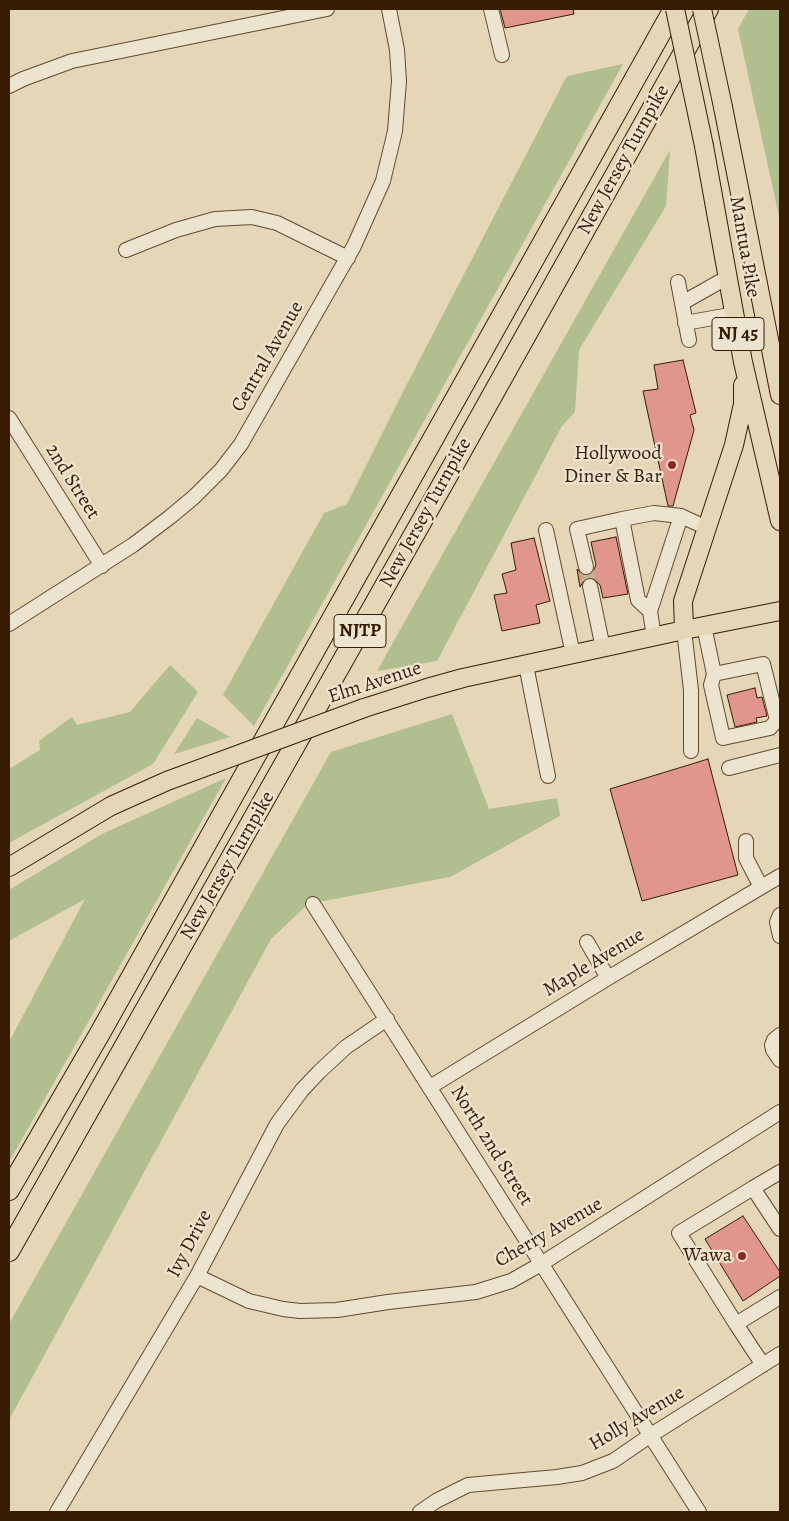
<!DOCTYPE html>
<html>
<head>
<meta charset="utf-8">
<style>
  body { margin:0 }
  #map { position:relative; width:789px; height:1521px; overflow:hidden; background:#e4d6b6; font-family:Alegreya,serif }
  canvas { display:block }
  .frame { position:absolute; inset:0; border:10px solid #371c03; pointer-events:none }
</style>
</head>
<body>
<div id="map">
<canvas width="789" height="1521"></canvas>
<div class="frame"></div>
</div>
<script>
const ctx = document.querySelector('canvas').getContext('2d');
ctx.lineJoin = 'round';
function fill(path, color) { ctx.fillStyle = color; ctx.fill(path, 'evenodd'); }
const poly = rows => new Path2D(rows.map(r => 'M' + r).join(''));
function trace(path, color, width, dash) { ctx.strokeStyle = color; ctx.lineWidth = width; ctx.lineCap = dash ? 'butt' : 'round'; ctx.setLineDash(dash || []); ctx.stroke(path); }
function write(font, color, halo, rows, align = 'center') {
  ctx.font = font + ' Alegreya,serif'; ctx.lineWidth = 4.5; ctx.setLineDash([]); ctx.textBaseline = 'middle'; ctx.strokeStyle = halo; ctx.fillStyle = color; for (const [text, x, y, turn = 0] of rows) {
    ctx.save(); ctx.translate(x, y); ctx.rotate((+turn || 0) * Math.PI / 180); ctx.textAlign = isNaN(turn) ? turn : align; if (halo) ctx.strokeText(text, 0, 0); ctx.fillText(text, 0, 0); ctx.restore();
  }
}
fill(poly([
  [749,9,780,9,780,221,738,29],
  [623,64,254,726,223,695,324,513,347,504,408,382,567,76],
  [670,150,666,206,579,350,575,412,562,426,437,661,377,671],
  [170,665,198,692,153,764,9,843,9,769,40,750,39,741,72,717,77,725,130,712],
  [452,714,489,809,557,798,560,816,450,877,308,904,271,939,9,1420,9,1324,331,752],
  [197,718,230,737,174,754],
  [226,778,9,1162,9,1042,85,899,9,941,9,890,102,834]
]), '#b1be90');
const building = poly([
  [500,9,573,9,574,14,505,28,500,9],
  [683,360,696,413,690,415,694,430,673,506,668,506,643,391,658,389,654,365,683,360],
  [616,537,628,594,603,598,600,585,593,578,589,577,585,579,580,587,577,569,583,575,588,576,592,574,596,565,591,542,616,537],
  [534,538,550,601,536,605,540,623,502,631,494,595,507,593,502,574,516,570,511,543,534,538],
  [755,688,757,698,762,697,767,716,756,718,757,722,735,727,727,695,755,688],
  [708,759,738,875,642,901,610,789,708,759],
  [743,1216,780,1272,780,1276,743,1301,705,1239,743,1216]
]);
fill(building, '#e0958d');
trace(building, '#371c03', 1);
trace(poly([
  [586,567,590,586]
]), '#c1b192', 14, [14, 7]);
const minor = poly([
  [491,9,502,55],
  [9,86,23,79,72,61,327,9],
  [126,250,176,230,215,219,252,217,277,223,348,258],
  [678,282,689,340],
  [682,303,728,277],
  [685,323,735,314],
  [9,418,102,566],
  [622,519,654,513,681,516,707,528],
  [546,530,573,654],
  [586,567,577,529,622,519,638,600,650,611],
  [590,586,603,648],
  [9,624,133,545,170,517,194,497,221,470,241,444,354,246,383,181,395,131,399,81,397,50,389,9],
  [704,626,714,674,711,685,723,738,770,728,777,720,780,720],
  [684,630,691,690,691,751],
  [654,637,650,611,681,516],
  [526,665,548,776],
  [714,674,763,664,777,720],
  [729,768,780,755],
  [746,841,746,858,761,887],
  [313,904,699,1512],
  [780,915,777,922,780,936],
  [587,942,608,978],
  [780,1035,774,1040,772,1045,773,1050,780,1060],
  [430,1087,608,978,780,876],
  [780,1172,753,1188,780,1229],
  [753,1188,679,1233,736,1324,780,1297],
  [197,1276,249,1301,283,1309,300,1311,337,1310,388,1302,476,1292,511,1281,541,1264,780,1112],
  [736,1324,763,1365],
  [57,1512,197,1276,277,1124,302,1090,319,1072,346,1047,387,1019],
  [420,1512,436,1501,468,1485,557,1477,582,1473,613,1461,651,1435,780,1354]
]);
const major = poly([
  [723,107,780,395],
  [704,146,743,362,780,521],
  [684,630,683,601,734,445,743,404,743,385],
  [364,708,427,688,463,678,684,630,780,611],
  [9,867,111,806,167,781,213,764]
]);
const highway = poly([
  [9,1190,99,1035,674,9],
  [9,1251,454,464,708,9]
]);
trace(minor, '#624a30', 16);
trace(major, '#371c03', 20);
trace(highway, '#371c03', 22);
trace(minor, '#ede4d0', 14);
trace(major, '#e4d6b6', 18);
trace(highway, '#e4d6b6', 20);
const majorBridge = poly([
  [675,9,704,146],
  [702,9,723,107],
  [213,764,364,708]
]);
trace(majorBridge, '#371c03', 20, []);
trace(majorBridge, '#e4d6b6', 18);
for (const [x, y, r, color] of [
  [672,465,5,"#8f2418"],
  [742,1256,5,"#8f2418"]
]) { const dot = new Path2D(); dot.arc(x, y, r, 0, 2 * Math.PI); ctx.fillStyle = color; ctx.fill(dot); trace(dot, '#ede4d0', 2); }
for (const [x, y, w] of [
  [738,334,52],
  [360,631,52]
]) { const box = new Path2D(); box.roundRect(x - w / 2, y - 16.5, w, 33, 4); ctx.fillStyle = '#ede4d0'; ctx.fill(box); trace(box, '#371c03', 1); }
write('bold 19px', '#371c03', null, [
  ["NJ 45",738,334],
  ["NJTP",360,631]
]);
write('20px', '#371c03', '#ede4d0', [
  ["New Jersey Turnpike",624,160,-61],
  ["Mantua Pike",744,247,80],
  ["Central Avenue",268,357,-60],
  ["2nd Street",72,482,58],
  ["New Jersey Turnpike",426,513,-61],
  ["Elm Avenue",375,683,-18],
  ["New Jersey Turnpike",228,866,-60],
  ["Maple Avenue",594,963,-31],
  ["North 2nd Street",491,1146,58],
  ["Cherry Avenue",549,1233,-30],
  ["Ivy Drive",190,1244,-62],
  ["Holly Avenue",637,1419,-31]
]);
write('20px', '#371c03', '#ede4d0', [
  ["Hollywood",662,454],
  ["Diner & Bar",662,477],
  ["Wawa",732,1256]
], 'right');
</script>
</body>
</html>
